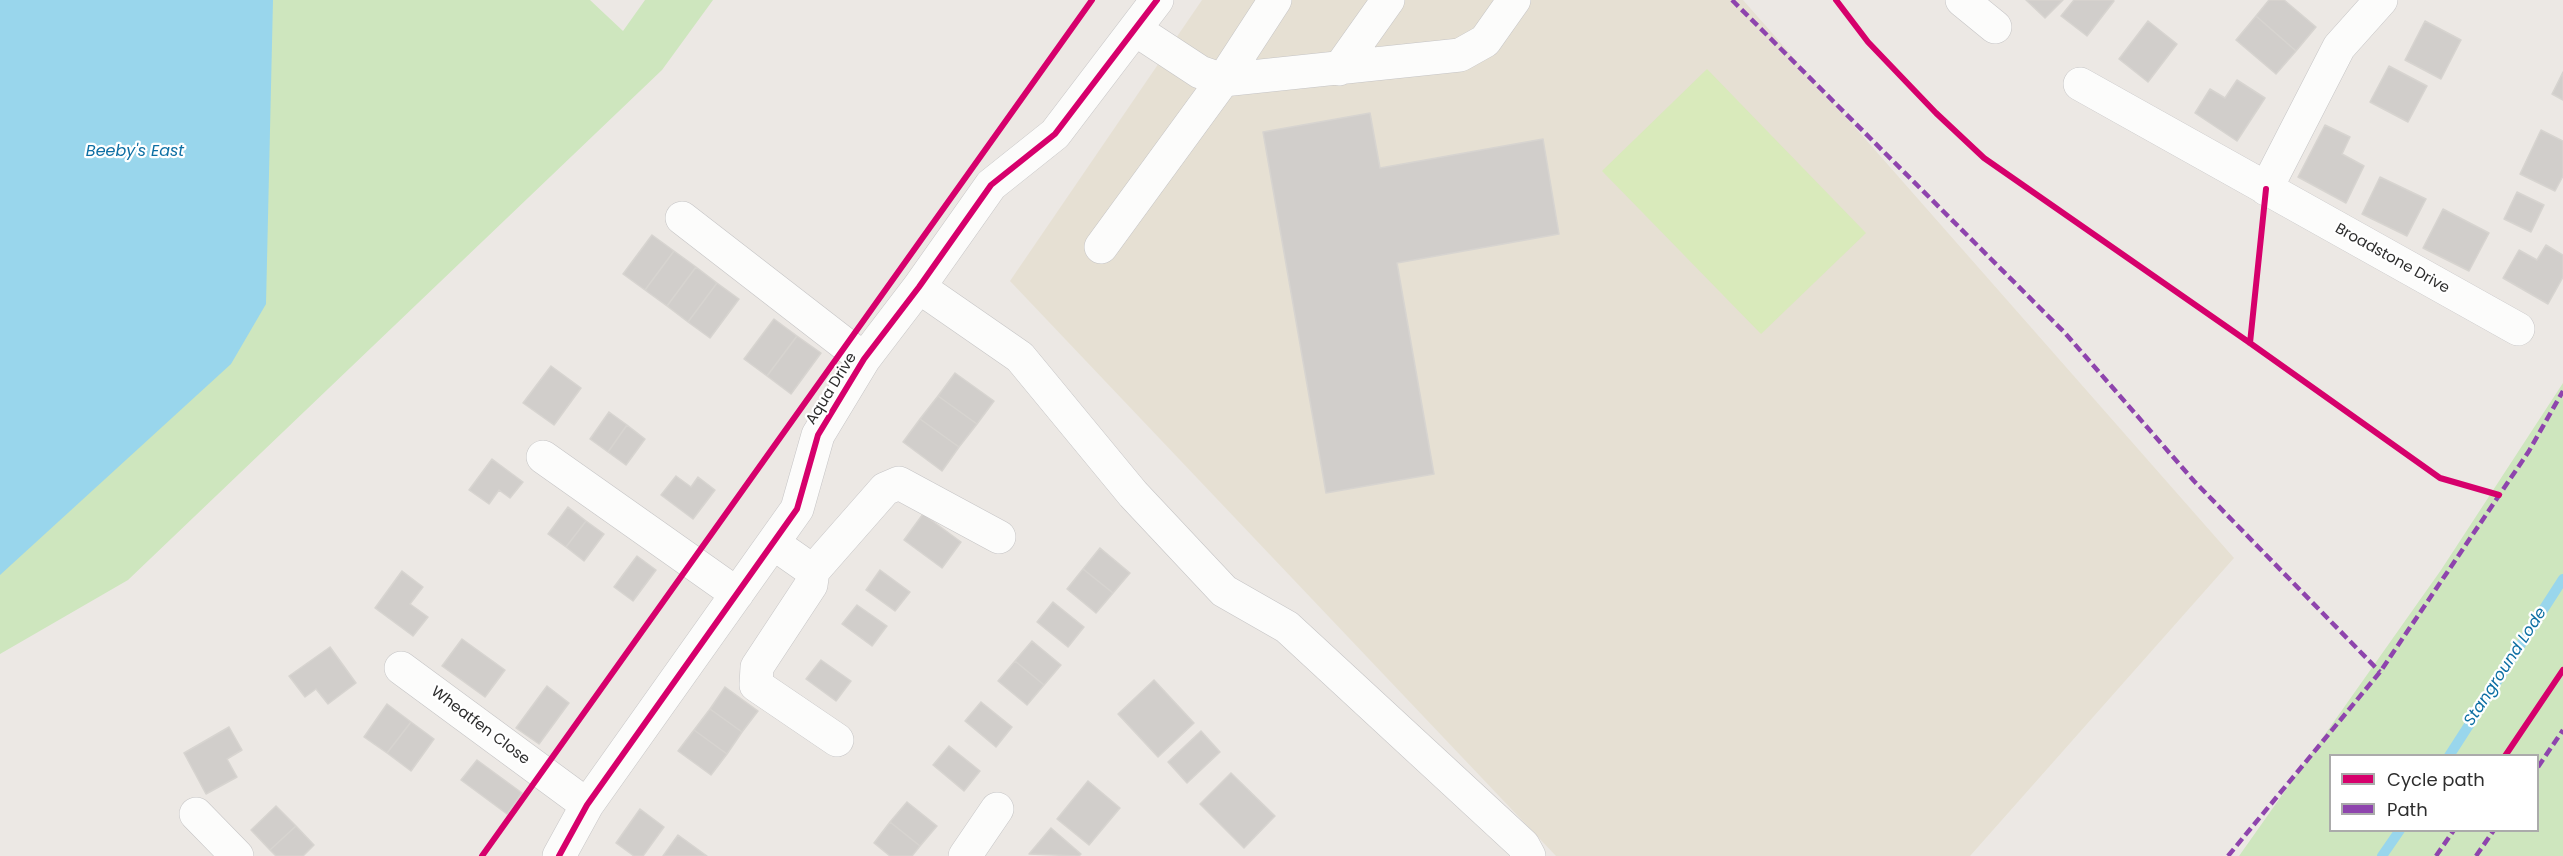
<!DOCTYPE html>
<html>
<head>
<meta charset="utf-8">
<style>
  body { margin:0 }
  #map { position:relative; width:2563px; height:856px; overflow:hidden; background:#ece8e4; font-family:Poppins,sans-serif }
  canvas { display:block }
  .legend { position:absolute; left:2329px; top:754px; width:210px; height:78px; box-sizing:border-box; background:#fff; border:2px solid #ababab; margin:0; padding:8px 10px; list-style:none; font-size:18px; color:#2e2e2e }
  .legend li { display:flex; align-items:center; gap:12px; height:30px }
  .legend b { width:30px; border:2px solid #ababab }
</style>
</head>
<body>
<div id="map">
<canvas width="2563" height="856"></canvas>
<ul class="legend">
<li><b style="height:8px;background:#d6006c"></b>Cycle path</li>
<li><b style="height:8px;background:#8e44ad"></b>Path</li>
</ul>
</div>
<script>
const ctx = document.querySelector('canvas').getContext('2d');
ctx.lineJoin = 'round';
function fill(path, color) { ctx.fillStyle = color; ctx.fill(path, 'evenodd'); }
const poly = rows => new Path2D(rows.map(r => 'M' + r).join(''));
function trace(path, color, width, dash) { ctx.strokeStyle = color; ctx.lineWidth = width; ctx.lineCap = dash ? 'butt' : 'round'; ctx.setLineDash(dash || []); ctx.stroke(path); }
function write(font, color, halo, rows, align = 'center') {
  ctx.font = font + ' Poppins,sans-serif'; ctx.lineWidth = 4.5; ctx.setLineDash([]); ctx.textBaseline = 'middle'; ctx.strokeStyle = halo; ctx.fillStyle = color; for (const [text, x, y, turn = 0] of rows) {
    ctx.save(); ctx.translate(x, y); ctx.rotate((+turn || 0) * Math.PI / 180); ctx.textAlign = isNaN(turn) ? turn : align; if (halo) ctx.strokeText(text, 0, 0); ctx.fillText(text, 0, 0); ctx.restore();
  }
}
fill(poly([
  [1202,0,1743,0,2234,558,1970,856,1556,856,1010,281]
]), '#e6e0d3');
fill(poly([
  [0,0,590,0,623,31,645,0,713,0,662,70,128,580,0,654],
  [2563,383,2563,856,2239,856,2441,570],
  [2330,756,2538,756,2538,830,2330,830]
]), '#cee6be');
fill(poly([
  [1707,69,1866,233,1761,334,1602,171]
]), '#d9eabb');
fill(poly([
  [0,0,273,0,266,304,231,364,0,575]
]), '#99d6ec');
trace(poly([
  [2449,756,2563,579],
  [2382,856,2400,830]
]), '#99d6ec', 10);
const building = poly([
  [2026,0,2063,0,2045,18,2026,0],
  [2074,0,2113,0,2114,1,2087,36,2061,16,2074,0],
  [2269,0,2284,0,2316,27,2296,51,2256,16,2269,0],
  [2256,16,2296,51,2276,74,2236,40,2256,16],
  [2148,21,2177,44,2148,82,2119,59,2148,21],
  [2425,21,2461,40,2441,79,2405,60,2425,21],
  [2389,66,2427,86,2408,122,2370,102,2389,66],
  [2563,72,2563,100,2552,94,2563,72],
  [2237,80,2265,98,2237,141,2195,113,2210,89,2225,98,2237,80],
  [1370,113,1380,168,1543,139,1559,234,1397,263,1434,474,1326,493,1263,132,1370,113],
  [2325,125,2350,137,2342,154,2364,166,2346,203,2298,177,2325,125],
  [2541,130,2563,141,2563,176,2555,191,2520,174,2541,130],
  [2380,177,2426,199,2407,236,2362,214,2380,177],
  [2517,192,2544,205,2531,232,2504,219,2517,192],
  [2443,209,2489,233,2469,271,2423,248,2443,209],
  [652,235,674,251,645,290,623,274,652,235],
  [2546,245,2563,255,2563,277,2548,304,2503,278,2519,250,2537,260,2546,245],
  [674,251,696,267,667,306,645,290,674,251],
  [696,267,717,283,688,322,667,306,696,267],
  [717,283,739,299,710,338,688,322,717,283],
  [774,319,797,336,767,376,744,359,774,319],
  [797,336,821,353,791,394,767,376,797,336],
  [551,366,581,388,554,425,523,403,551,366],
  [955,373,994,401,977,424,938,396,955,373],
  [938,396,977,424,959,447,920,419,938,396],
  [609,412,627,425,608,452,590,439,609,412],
  [920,419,959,447,942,471,903,442,920,419],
  [627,425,645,439,626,465,608,452,627,425],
  [492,459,523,482,510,498,499,490,489,504,469,490,492,459],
  [676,476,691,487,698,477,715,490,693,519,661,495,676,476],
  [568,507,586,521,566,547,548,534,568,507],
  [923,514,961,542,942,568,904,540,923,514],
  [586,521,604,534,584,561,566,547,586,521],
  [1100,548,1130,573,1113,593,1083,569,1100,548],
  [637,556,656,570,633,601,614,587,637,556],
  [1083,569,1113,593,1096,613,1067,589,1083,569],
  [880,570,910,592,895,611,866,590,880,570],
  [402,571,423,587,410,604,428,617,413,636,375,608,402,571],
  [1053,602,1084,627,1068,647,1037,622,1053,602],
  [857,605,887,626,872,646,842,624,857,605],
  [462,639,505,670,485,697,442,666,462,639],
  [1032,641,1061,665,1044,685,1015,661,1032,641],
  [330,647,356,683,328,704,316,689,305,697,289,676,330,647],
  [821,660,851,681,836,701,806,679,821,660],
  [1015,661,1044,685,1027,705,998,681,1015,661],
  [1154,680,1194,723,1158,757,1118,714,1154,680],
  [547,686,569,703,539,744,516,728,547,686],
  [725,687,758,711,742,732,710,709,725,687],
  [981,702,1012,727,996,747,965,721,981,702],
  [387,704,411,722,387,753,364,737,387,704],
  [710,709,742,732,727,754,694,730,710,709],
  [411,722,434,739,411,771,387,753,411,722],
  [229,727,242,750,227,759,237,777,206,794,184,753,229,727],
  [694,730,727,754,711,775,678,751,694,730],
  [1201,731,1220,752,1187,783,1168,762,1201,731],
  [949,746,980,771,964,791,933,765,949,746],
  [477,760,522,793,507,814,461,780,477,760],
  [1231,773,1275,816,1244,848,1200,804,1231,773],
  [1088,781,1120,808,1089,845,1057,819,1088,781],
  [907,802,937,826,920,846,890,822,907,802],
  [276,806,296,826,270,850,251,830,276,806],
  [640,809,664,827,643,856,634,856,616,843,640,809],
  [890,822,920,846,912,856,890,856,874,843,890,822],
  [296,826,314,845,303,856,276,856,270,850,296,826],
  [1051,828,1081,854,1079,856,1029,854,1051,828],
  [678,835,707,856,663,856,678,835]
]);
fill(building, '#d1cecb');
trace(building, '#d7d4d0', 1.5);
const minor = poly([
  [1962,0,1995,27],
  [1136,30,1200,72,1223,80,1460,55,1485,41,1514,0],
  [1339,69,1388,0],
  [2080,84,2518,329],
  [2266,189,2339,47,2381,0],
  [682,218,864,359],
  [1101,247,1223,80,1275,0],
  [919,287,1020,357,1133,494,1224,591,1287,627,1523,845,1529,856],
  [543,457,737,594],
  [773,543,813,571,811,585,757,667,756,685,837,740],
  [813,571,885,489,899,483,999,537],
  [401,668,587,805],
  [196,814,237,856],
  [559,856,587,805,797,509,818,435,864,359,919,287,991,185,1055,134,1157,0],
  [965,856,997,809]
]);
trace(minor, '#c5c4c5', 34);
trace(minor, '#fcfcfb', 33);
trace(poly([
  [1732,0,2065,333,2194,481,2380,672],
  [2538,767,2563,730],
  [2228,856,2380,672,2529,451,2563,391],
  [2436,856,2454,830],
  [2476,856,2494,830]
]), '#8e44ad', 4.5, [9, 4.5]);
trace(poly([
  [1836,0,1868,42,1936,113,1984,158,2250,343,2440,478,2499,495],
  [2250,343,2266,189],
  [2505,756,2563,670],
  [482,856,1092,0],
  [559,856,587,805,797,509,818,435,864,359,919,287,991,185,1055,134,1157,0]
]), '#d6006c', 6);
write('15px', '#2e2e2e', '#fff', [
  ["Broadstone Drive",2392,259,29],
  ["Aqua Drive",832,389,-58],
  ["Wheatfen Close",480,726,37]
]);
write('italic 16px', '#0d6fa3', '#fff', [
  ["Beeby's East",135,152],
  ["Stanground Lode",2506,667,-57]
]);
</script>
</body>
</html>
